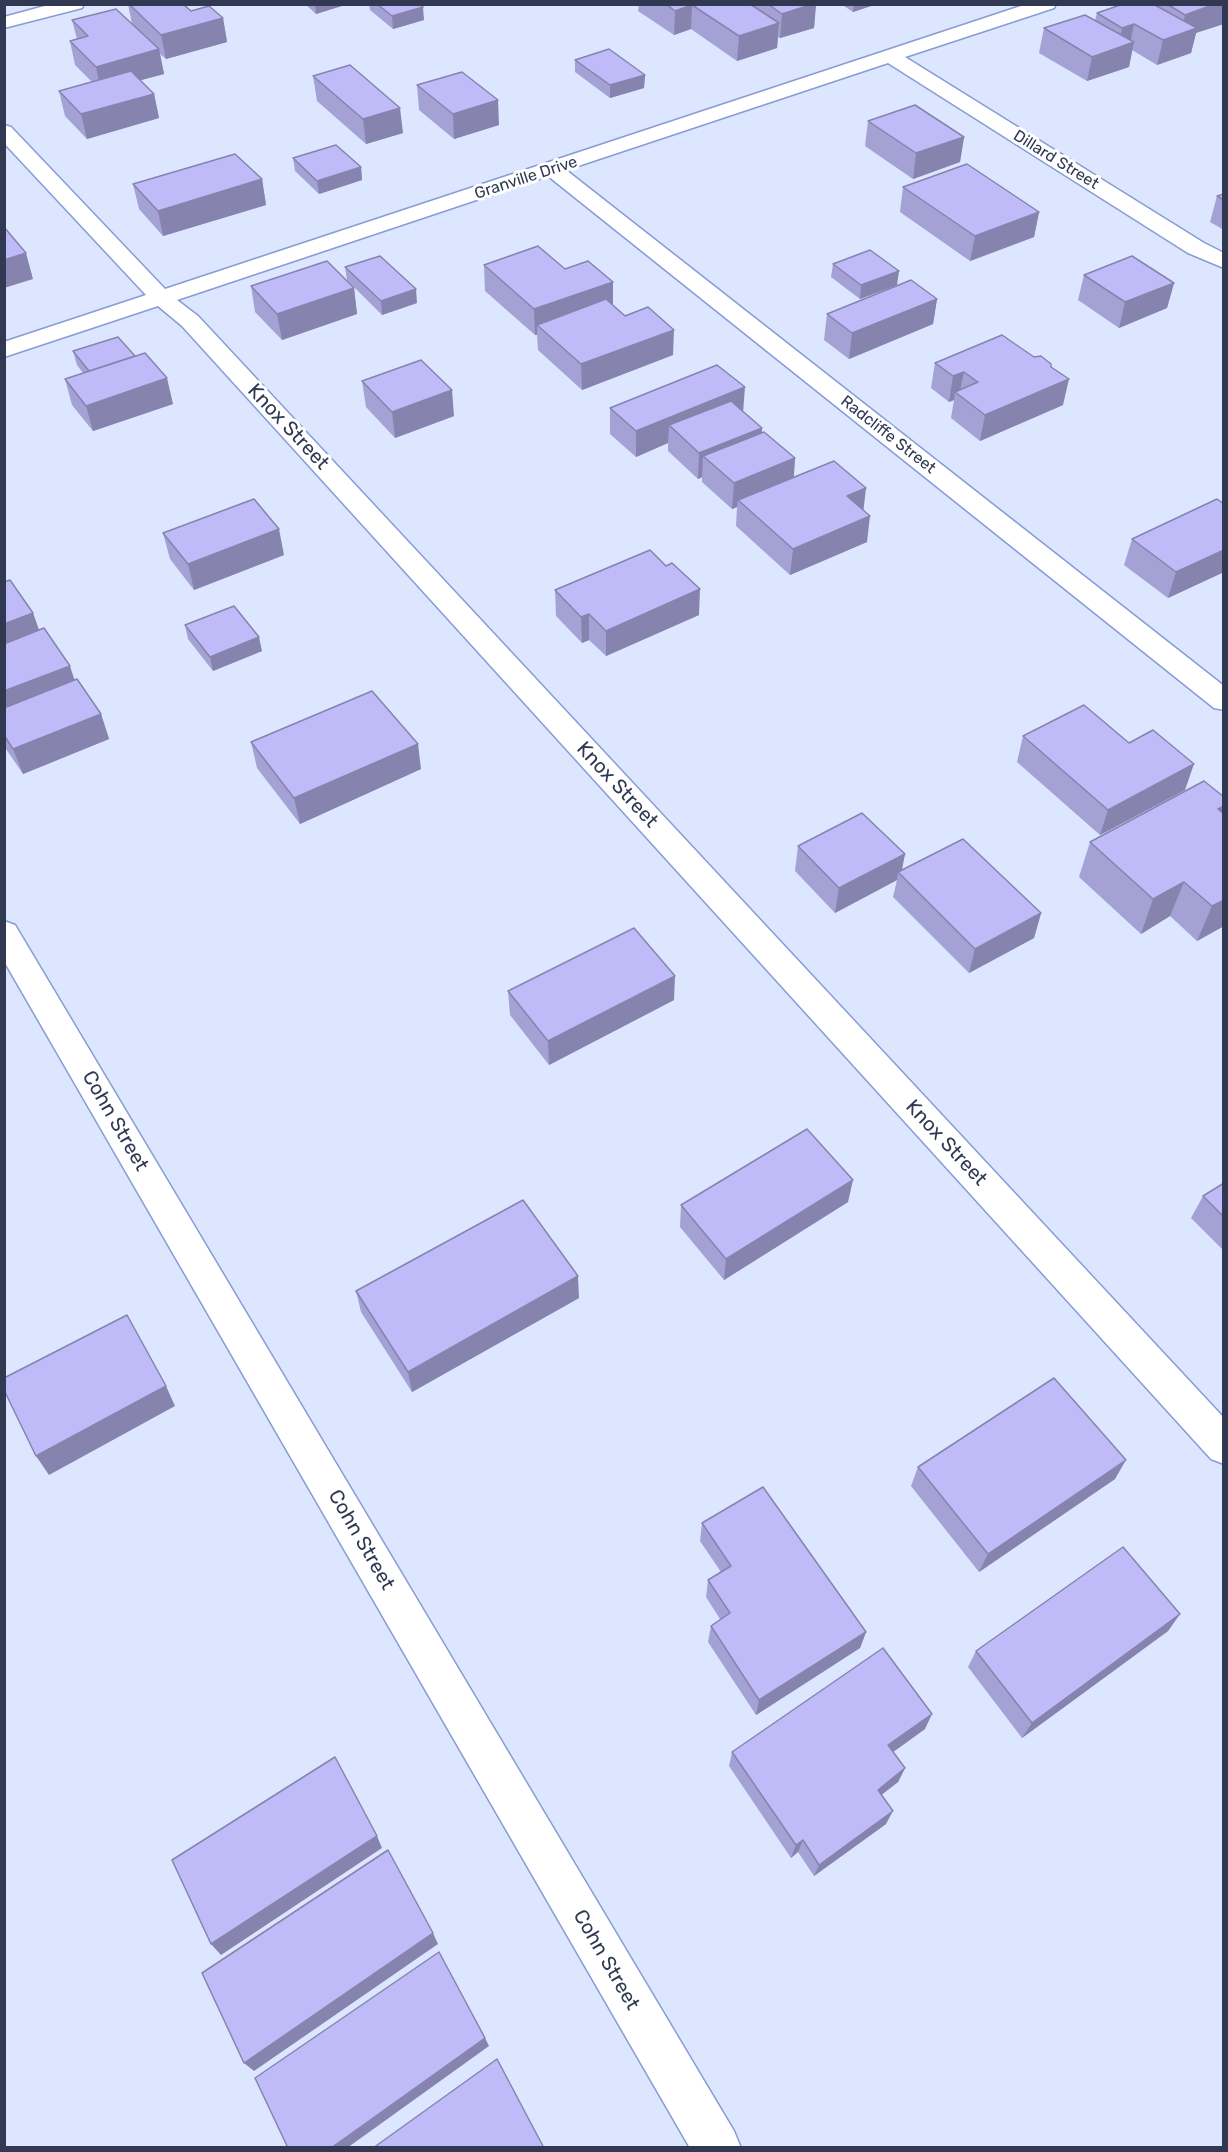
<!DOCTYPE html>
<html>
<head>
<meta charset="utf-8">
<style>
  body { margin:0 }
  #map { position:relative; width:1228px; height:2152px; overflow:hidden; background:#dce6fe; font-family:Rubik,sans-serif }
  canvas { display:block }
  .frame { position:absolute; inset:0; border:6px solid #303951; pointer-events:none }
</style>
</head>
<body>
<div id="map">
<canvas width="1228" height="2152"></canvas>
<div class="frame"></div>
</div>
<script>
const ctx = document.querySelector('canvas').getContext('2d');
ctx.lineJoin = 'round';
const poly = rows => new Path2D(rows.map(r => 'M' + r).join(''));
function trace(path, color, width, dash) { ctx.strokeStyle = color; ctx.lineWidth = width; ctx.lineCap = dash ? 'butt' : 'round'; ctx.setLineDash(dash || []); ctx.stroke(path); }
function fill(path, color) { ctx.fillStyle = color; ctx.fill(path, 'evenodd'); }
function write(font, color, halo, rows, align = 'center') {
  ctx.font = font + ' Rubik,sans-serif'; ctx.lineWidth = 6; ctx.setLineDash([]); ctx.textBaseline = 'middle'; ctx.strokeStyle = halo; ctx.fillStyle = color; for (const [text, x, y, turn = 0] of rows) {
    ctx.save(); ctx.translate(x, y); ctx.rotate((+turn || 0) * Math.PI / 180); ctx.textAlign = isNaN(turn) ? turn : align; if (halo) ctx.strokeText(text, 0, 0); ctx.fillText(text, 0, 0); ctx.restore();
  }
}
const street = poly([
  [52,4,84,4,82,8,4,28,4,17,52,4],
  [1027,4,1056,4,1054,8,905,57,1204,243,1224,253,1224,268,1188,253,888,63,566,170,1224,686,1224,710,1214,708,548,176,177,300,198,316,1224,1418,1224,1464,1211,1459,182,326,158,306,4,357,4,342,146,295,4,143,4,125,11,127,165,289,1027,4],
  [4,921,15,925,734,2131,741,2148,690,2148,4,961,4,921]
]);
trace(street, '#869cd4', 3);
fill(street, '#fff');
fill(poly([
  [128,4,183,4,191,11,223,18,227,42,166,59,160,54,164,74,140,80,154,94,159,118,87,139,65,116,59,91,92,82,75,65,70,41,77,39,72,20,132,24],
  [305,4,348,4,316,14],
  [369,4,420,4,424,20,393,29,370,10],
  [639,4,816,4,814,28,780,38,778,37,777,48,737,61,691,29,674,35,638,11],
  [841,4,877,4,853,12],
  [1123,4,1224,4,1196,33,1191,53,1157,65,1132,50,1129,67,1087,81,1039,53,1044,28,1095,20,1097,13],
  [575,60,645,75,644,88,610,98,575,72],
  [313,76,403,133,366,144,317,101],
  [417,85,499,125,454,139,419,110],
  [868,121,964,137,960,162,913,179,865,146],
  [293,158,361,167,362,180,319,194,295,171],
  [262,179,266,205,163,236,139,209,133,184],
  [903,187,1039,212,1034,237,970,261,900,212],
  [1224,194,1224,230,1210,222,1217,196],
  [833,264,897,285,860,299,831,277],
  [484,265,565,269,613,282,613,305,673,355,582,390,538,350,537,335,535,335,485,291],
  [345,267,417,303,382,315,347,280],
  [1084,275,1174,283,1167,308,1119,328,1078,300],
  [251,286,354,288,357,314,282,340,255,312],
  [937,299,933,324,849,359,824,340,827,314],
  [73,351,173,404,93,431,72,405,65,379,83,373,77,365],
  [1034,357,1051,367,1063,405,980,441,951,418,954,400,949,402,931,388,935,363],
  [362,381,454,416,395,438,366,407],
  [610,408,743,411,762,428,762,433,795,458,794,477,863,510,867,542,790,575,736,526,737,507,732,509,702,482,702,477,698,479,668,451,668,443,636,457,610,434],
  [1224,504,1224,572,1168,598,1124,565,1132,539],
  [163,533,284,555,194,590,170,559],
  [4,582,33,613,39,630,74,680,101,714,109,739,23,774,4,746],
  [555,590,699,615,606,656,589,640,582,643,556,616],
  [185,625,262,651,213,671,188,639],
  [1023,736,1185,790,1100,835,1017,762],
  [251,742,421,769,300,824,257,768],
  [1224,797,1224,926,1197,941,1170,916,1141,934,1079,877,1090,842],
  [798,846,905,854,901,870,1041,913,1034,938,969,973,893,897,897,880,835,913,795,871],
  [508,991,674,1000,549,1065,510,1015],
  [1224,1183,1224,1251,1191,1218,1203,1196],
  [848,1202,724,1280,680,1227,681,1205],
  [356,1291,579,1298,412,1392,361,1312],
  [918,1467,1115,1479,979,1572,911,1486],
  [702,1523,866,1632,860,1648,756,1715,708,1642,711,1626,720,1619,706,1597,708,1580,721,1572,700,1541],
  [1180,1614,1168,1631,1022,1738,968,1667,976,1651],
  [925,1729,893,1752,905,1768,898,1782,881,1795,886,1824,814,1876,798,1852,791,1858,729,1766,732,1752]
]), '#a4a1d5');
fill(poly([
  [315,4,348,4,316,14],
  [813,4,816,4,814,28,780,38,782,14],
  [854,4,877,4,853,12],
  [1215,4,1224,4,1224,24,1196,33,1191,53,1157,65,1163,40,1181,34,1185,15],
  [692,5,691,29,674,35,675,11],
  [423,7,424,20,393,29,392,16],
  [223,18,227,42,166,59,161,35],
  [779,23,777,48,737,61,739,36],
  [1134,24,1130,44,1134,42,1129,67,1087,81,1092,57,1118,48,1122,28],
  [159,49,164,74,101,91,96,67],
  [645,75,644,88,610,98,610,85],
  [154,94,159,118,87,139,81,114],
  [498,100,499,125,454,139,453,114],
  [400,108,403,133,366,144,363,119],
  [964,137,960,162,913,179,916,153],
  [361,167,362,180,319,194,317,181],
  [262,179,266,205,163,236,158,211],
  [1039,212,1034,237,970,261,975,236],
  [26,253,33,279,4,288,4,260],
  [899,271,897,285,860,299,861,285],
  [613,282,613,307,537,325,537,335,535,335,534,309],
  [1174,283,1167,308,1119,328,1125,302],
  [354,288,357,314,282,340,277,314],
  [416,289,417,303,382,315,381,301],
  [937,299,933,324,849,359,852,333],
  [674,330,673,355,582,390,581,364],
  [964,372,959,395,955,392,954,400,949,402,953,376],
  [167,378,173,404,93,431,86,406],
  [1069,379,1063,405,980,441,985,415],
  [745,387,743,413,669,425,668,443,636,457,636,431],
  [452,390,454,416,395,438,392,412],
  [762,428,760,454,703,456,702,477,698,479,699,453],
  [795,458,793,484,738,500,737,507,732,509,734,483],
  [866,488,863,514,847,496],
  [870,516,867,542,790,575,793,549],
  [279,529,284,555,194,590,188,564],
  [1224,550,1224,572,1168,598,1176,572],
  [700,589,699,615,606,656,606,631],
  [33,613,42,639,4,653,4,624],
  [589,614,589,640,582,643,581,617],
  [259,637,262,651,213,671,210,657],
  [70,666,78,691,4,721,4,691],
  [101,714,109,739,23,774,13,749],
  [418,744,421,769,300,824,294,798],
  [1194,764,1185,790,1100,835,1108,810],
  [1224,806,1224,819,1218,809],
  [905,854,901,875,898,872,897,880,835,913,839,888],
  [1184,882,1170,916,1141,934,1153,899],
  [1224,900,1224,926,1197,941,1212,906],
  [1041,913,1034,938,969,973,975,949],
  [675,976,674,1000,549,1065,548,1041],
  [853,1180,848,1202,724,1280,726,1259],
  [578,1276,579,1298,412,1392,408,1372],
  [166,1386,175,1406,49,1475,36,1456],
  [1126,1460,1115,1479,979,1572,988,1554],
  [1180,1614,1168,1631,1022,1738,1032,1723],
  [866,1632,860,1648,756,1715,759,1700],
  [932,1714,925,1729,882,1760,888,1745],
  [905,1768,898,1782,871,1803,878,1790],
  [893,1811,886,1824,814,1876,819,1865],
  [377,1836,382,1848,221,1955,211,1944],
  [803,1840,798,1852,791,1858,796,1845],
  [433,1933,438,1944,254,2071,244,2063],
  [485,2038,489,2046,347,2148,331,2148]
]), '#8683ae');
const building = poly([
  [129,4,183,4,191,11,209,6,223,18,161,35,129,4],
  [377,4,420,4,423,7,392,16,377,4],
  [666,4,750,4,779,23,739,36,692,5,675,11,666,4],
  [768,4,813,4,782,14,768,4],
  [1123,4,1153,4,1197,28,1163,40,1134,24,1122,28,1097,13,1123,4],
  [1167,4,1215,4,1185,15,1167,4],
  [116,9,159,49,96,67,70,41,88,36,72,20,116,9],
  [1085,15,1134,42,1092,57,1044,28,1085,15],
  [609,49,645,75,610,85,575,60,609,49],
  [350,65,400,108,363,119,313,76,350,65],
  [131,71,154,94,81,114,59,91,131,71],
  [462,72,498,100,453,114,417,85,462,72],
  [915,105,964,137,916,153,868,121,915,105],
  [336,145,361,167,317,181,293,158,336,145],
  [235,154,262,179,158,211,133,184,235,154],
  [967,164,1039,212,975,236,903,187,967,164],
  [1224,194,1224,200,1217,196,1224,194],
  [4,227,26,253,4,260,4,227],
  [538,246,565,269,588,261,613,282,534,309,484,265,538,246],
  [870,250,899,271,861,285,833,264,870,250],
  [380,256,416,289,381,301,345,267,380,256],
  [1132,256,1174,283,1125,302,1084,275,1132,256],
  [327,261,354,288,277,314,251,286,327,261],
  [911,280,937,299,852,333,827,314,911,280],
  [606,299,625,316,648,307,674,330,581,364,537,325,606,299],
  [1002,335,1034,357,1041,356,1051,364,1051,367,1069,379,985,415,955,392,978,382,964,372,953,376,935,363,1002,335],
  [118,337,135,356,89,371,73,351,118,337],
  [145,353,167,378,86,406,65,379,145,353],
  [421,360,452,390,392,412,362,381,421,360],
  [717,365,745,387,636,431,610,408,717,365],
  [731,401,762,428,699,453,669,425,731,401],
  [764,432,795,458,734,483,703,456,764,432],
  [834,461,866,488,847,496,870,516,793,549,738,500,834,461],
  [254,499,279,529,188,564,163,533,254,499],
  [1217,499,1224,504,1224,550,1176,572,1132,539,1217,499],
  [650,550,666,566,672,563,700,589,606,631,589,614,581,617,555,590,650,550],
  [10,580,33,613,4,624,4,582,10,580],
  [234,606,259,637,210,657,185,625,234,606],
  [44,628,70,666,4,691,4,644,44,628],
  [77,679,101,714,13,749,4,735,4,708,77,679],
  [372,691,418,744,294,798,251,742,372,691],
  [1084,705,1129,743,1153,730,1194,764,1108,810,1023,736,1084,705],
  [1204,781,1224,797,1224,806,1218,809,1224,814,1224,900,1212,906,1184,882,1153,899,1090,842,1204,781],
  [862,813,905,854,839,888,798,846,862,813],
  [963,839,1041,913,975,949,898,872,963,839],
  [634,928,675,976,548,1041,508,991,634,928],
  [807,1129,853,1180,726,1259,681,1205,807,1129],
  [1224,1183,1224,1217,1203,1196,1224,1183],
  [523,1200,578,1276,408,1372,356,1291,523,1200],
  [127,1315,166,1386,36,1456,4,1390,4,1378,127,1315],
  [1054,1378,1126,1460,988,1554,918,1467,1054,1378],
  [763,1487,866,1632,759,1700,711,1626,730,1613,708,1580,731,1566,702,1523,763,1487],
  [1123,1547,1180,1614,1032,1723,976,1651,1123,1547],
  [883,1648,932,1714,888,1745,905,1768,878,1790,893,1811,819,1865,803,1840,796,1845,732,1752,883,1648],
  [335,1757,377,1836,211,1944,172,1860,335,1757],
  [388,1850,433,1933,244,2063,202,1973,388,1850],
  [439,1952,485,2038,331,2148,288,2148,255,2078,439,1952],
  [497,2059,544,2148,373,2148,497,2059]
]);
fill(building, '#bfbbf8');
trace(building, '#8683ae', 1.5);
write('16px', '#303951', '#fff', [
  ["Dillard Street",1056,160,32],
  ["Granville Drive",526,178,-18],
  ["Radcliffe Street",888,435,38]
]);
write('20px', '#303951', '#fff', [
  ["Knox Street",288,427,47],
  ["Knox Street",617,785,47],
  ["Cohn Street",115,1121,60],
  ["Knox Street",946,1143,47],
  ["Cohn Street",361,1540,60],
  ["Cohn Street",606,1960,60]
]);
</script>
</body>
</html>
